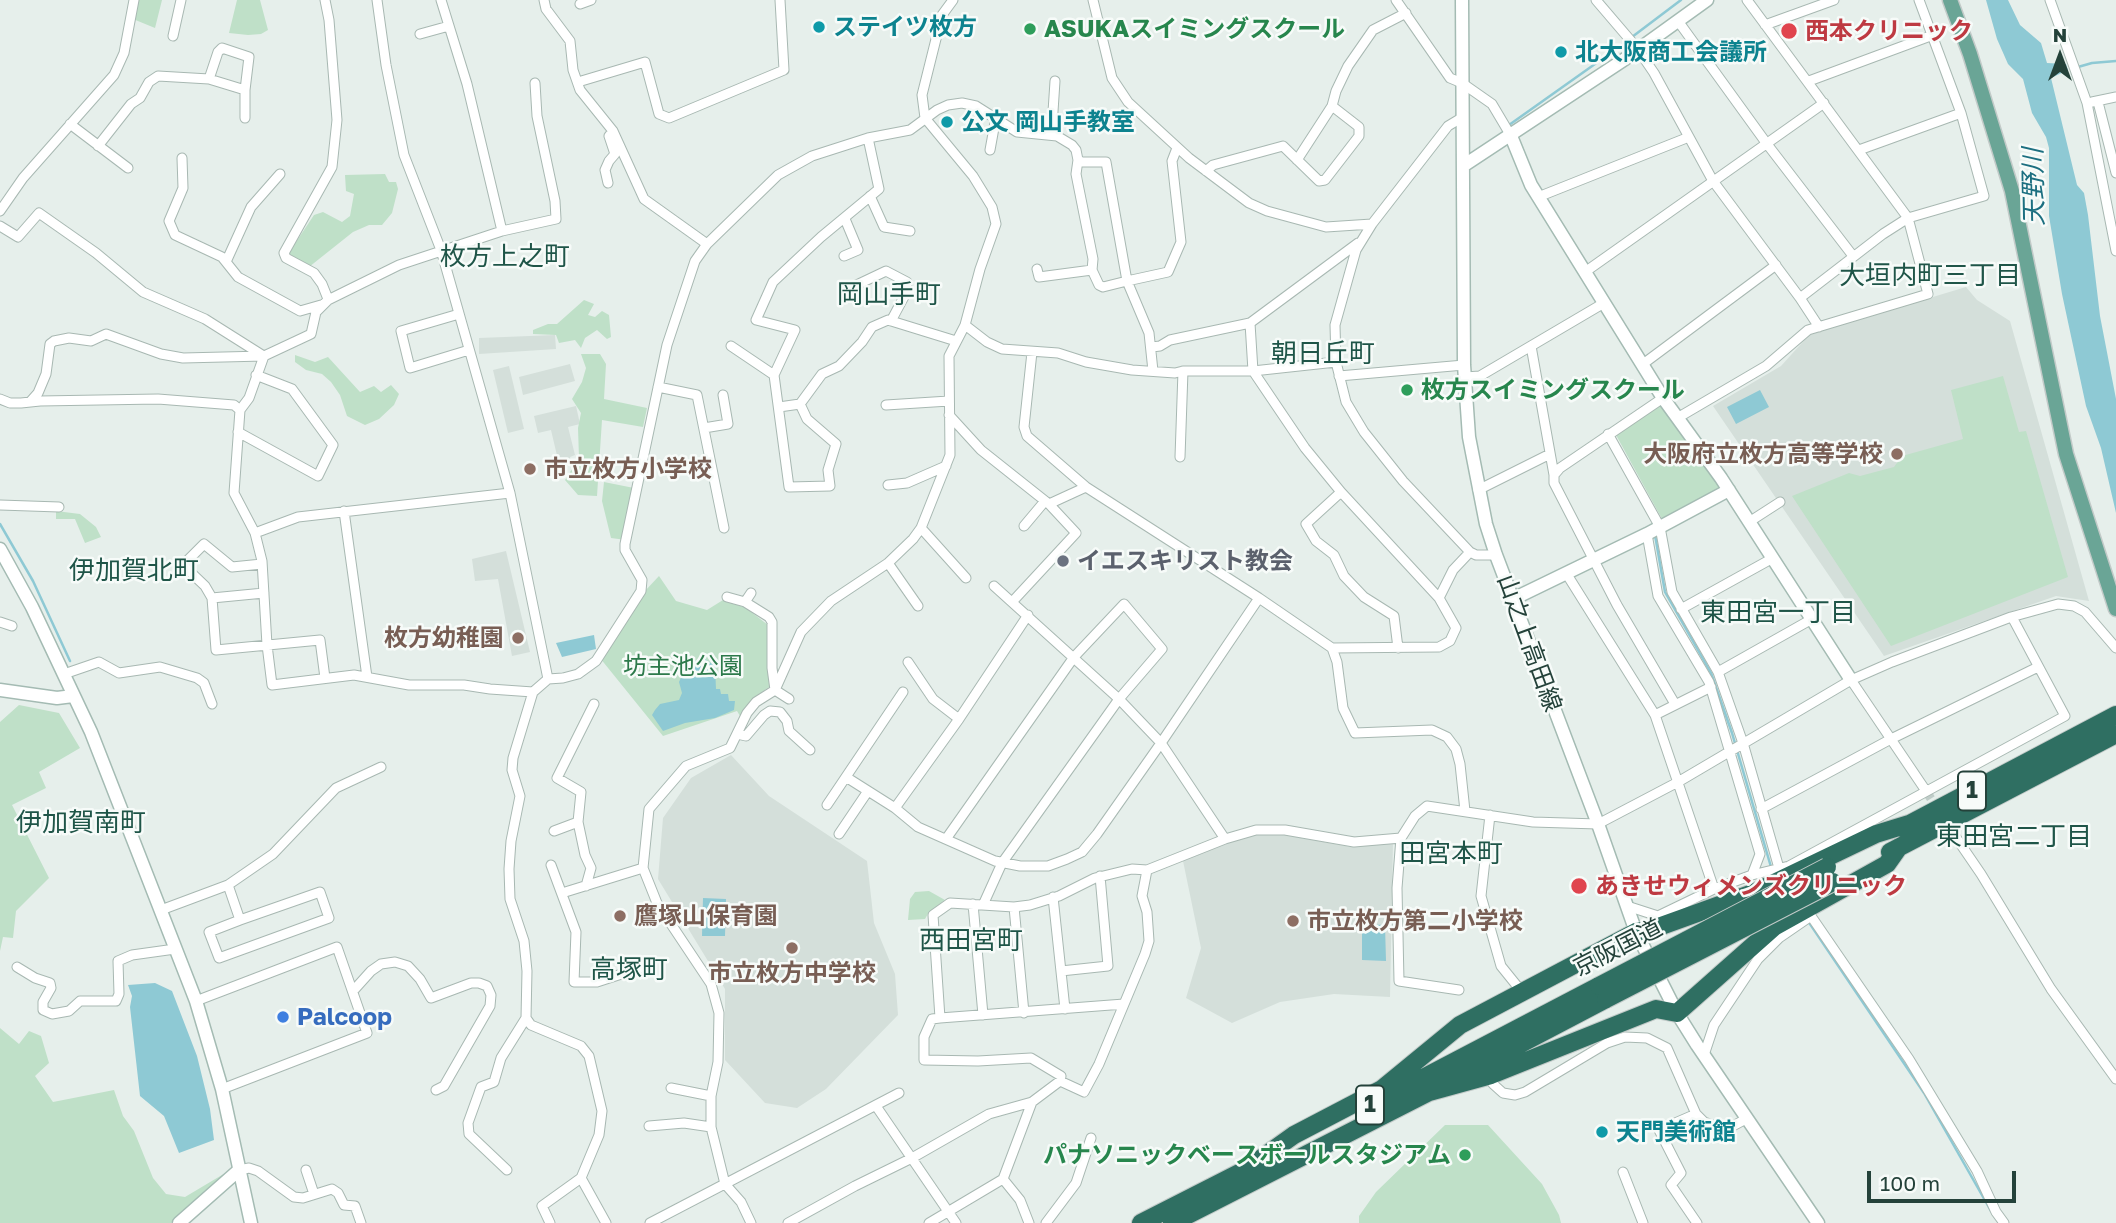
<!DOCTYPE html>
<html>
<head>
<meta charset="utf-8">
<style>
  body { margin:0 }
  #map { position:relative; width:2116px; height:1223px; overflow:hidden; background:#e6efeb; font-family:"Golos Text",sans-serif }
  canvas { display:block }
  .north { position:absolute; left:2025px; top:21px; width:70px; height:70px; -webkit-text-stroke:5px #f7fbf9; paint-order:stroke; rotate:0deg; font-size:19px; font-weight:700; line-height:28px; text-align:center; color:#24423a }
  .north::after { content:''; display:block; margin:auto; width:24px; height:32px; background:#24423a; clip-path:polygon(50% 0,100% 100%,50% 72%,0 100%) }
  .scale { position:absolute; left:1867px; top:1171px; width:149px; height:32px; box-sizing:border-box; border:4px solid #24423a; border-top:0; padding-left:9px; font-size:21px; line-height:24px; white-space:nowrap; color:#24423a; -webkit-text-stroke:5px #f7fbf9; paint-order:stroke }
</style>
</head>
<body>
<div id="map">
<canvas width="2116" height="1223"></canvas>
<div class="north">N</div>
<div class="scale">100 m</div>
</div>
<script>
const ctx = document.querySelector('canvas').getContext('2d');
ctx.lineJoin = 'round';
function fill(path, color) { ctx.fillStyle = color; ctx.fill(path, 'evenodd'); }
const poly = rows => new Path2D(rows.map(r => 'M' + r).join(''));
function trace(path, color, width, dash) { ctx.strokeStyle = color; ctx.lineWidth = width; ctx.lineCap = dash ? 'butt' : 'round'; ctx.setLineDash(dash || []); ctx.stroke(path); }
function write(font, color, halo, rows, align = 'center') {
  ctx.font = font + ' "Golos Text","Noto Sans JP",sans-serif'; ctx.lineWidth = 5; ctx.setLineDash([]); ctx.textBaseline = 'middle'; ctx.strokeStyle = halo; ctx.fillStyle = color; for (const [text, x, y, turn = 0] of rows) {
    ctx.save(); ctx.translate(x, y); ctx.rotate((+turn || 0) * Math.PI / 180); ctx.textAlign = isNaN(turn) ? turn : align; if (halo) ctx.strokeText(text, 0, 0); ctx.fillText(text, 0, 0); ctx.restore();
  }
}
fill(poly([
  [1966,287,1977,300,2010,321,2089,601,2056,596,1884,656,1713,406,1781,366,1810,334],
  [555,335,556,349,479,354,479,338],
  [570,364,575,381,523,395,519,377],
  [509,366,524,429,508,433,493,370],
  [576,406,580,424,568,427,575,455,570,457,571,461,559,464,551,430,538,433,534,416],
  [506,551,530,652,512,656,498,579,475,581,472,559],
  [731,755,769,796,867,861,874,923,895,974,898,1015,826,1089,797,1108,765,1103,725,1060,725,989,658,879,663,818,691,778],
  [1255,835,1285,835,1351,847,1393,842,1390,997,1334,994,1280,1002,1232,1023,1186,998,1201,948,1183,861,1222,844]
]), '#d4dfda');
fill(poly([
  [136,0,162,0,155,28,133,19],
  [237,0,260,0,268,30,261,34,248,35,229,33],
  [385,174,389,182,396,182,398,189,392,213,382,225,369,225,353,232,309,267,288,254,314,215,323,212,342,222,350,216,354,194,346,191,345,175],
  [584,300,594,304,588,315,595,317,602,311,609,315,611,337,607,339,597,330,585,338,581,348,575,340,559,343,556,335,533,334,533,330,548,324,557,324],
  [581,354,600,354,606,364,604,399,647,408,643,427,602,420,597,496,578,495,565,480,579,458,578,428,581,413,572,399,582,382,586,368],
  [295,355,315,362,328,357,360,392,374,386,381,392,391,385,399,394,394,405,379,419,365,425,347,416,340,395,331,382,322,374,306,370,295,362],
  [2003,376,2019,432,2026,431,2068,577,1891,646,1792,496,1849,473,1860,476,1894,467,1902,456,1963,439,1951,390],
  [1662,403,1723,488,1662,519,1616,435],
  [604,482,634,488,626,540,611,538,602,501],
  [56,511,80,514,96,527,101,537,85,543,75,519,56,519],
  [659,576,676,601,707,610,723,600,746,608,768,625,769,687,758,695,740,716,737,711,663,736,600,658,644,592],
  [19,705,59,713,80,748,39,772,46,788,12,805,49,878,16,911,13,938,3,937,0,951,0,722],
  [929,891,945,900,929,912,925,919,908,920,910,899,915,892],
  [0,1028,19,1044,29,1031,41,1036,49,1063,35,1076,53,1102,114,1090,123,1116,134,1131,153,1178,166,1194,185,1197,227,1172,171,1223,0,1223],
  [1445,1125,1488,1125,1542,1184,1559,1215,1561,1223,1359,1223,1359,1216,1376,1192]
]), '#bfe0c8');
fill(poly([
  [1986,0,2008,0,2020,25,2041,43,2047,63,2066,64,2068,70,2051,78,2077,185,2084,193,2088,215,2100,316,2116,399,2116,513,2101,448,2086,406,2062,294,2049,216,2049,148,2046,137,2032,113,2023,79,2008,64,1997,39],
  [1760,390,1769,407,1736,424,1727,407],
  [594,635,596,649,562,657,556,643],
  [705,659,715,666,716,689,720,689,721,694,728,694,729,701,735,701,734,710,715,718,685,723,663,731,652,715,655,710,660,704,679,700,682,693,679,682,686,667,695,661],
  [703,898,726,899,725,936,702,936],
  [1362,924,1385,925,1386,961,1362,960],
  [155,983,172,991,197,1056,210,1109,214,1140,179,1153,164,1116,140,1096,130,1007,132,996,128,985]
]), '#8ec9d4');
trace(poly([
  [1632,37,1681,0],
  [2078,67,2092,63,2116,61],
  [1509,125,1626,42],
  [0,524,33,581,70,661],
  [1655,535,1665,592,1711,673,1732,733,1771,867],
  [1808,921,1924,1093,1991,1211]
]), '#8ec9d4', 2.5);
trace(poly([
  [1926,791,1955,836]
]), '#bfccc8', 9, [9, 4.5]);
const street = poly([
  [325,0,329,20,337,120,332,167,284,253,286,258,314,273,322,284,328,299],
  [377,0,386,65,404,155,441,250,510,493,548,679],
  [441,0,467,84,502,231],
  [544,0,546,9,570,41,573,70,580,90,613,131,644,199,707,244],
  [1093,0,1112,78,1128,102,1189,158,1249,203,1267,211,1326,227,1372,224],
  [1396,0,1450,78,1462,83,1492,104,1511,136],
  [1596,0,1637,48,1654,73,1713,181,1800,298,1819,327],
  [2050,0,2087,103,2116,251],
  [580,4,591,0],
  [1678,21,1767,144,1853,256],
  [1765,25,1834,0],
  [420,34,449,26],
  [173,36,181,0],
  [209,79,218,52,222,48,249,57,245,90],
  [1055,81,1052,127,1057,136],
  [1809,81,1933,35],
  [578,82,645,62,659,114,669,118,784,70,780,0],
  [2092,102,2116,97],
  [2098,102,2116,173],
  [70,124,128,168],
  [868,138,879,189,821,237,773,282,756,320,795,330,774,375,789,487,830,486,828,470,836,444,807,419,800,404,822,374,839,366,862,342,872,327,888,320,956,341],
  [98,146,131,104,140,98,149,82,158,76,209,79,245,90,245,118],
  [990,150,996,117],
  [1859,150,1961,113],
  [182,158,183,188,169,221,175,235,222,257,238,277,300,311,321,305],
  [1078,160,1082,162,1106,162,1127,281,1168,272,1181,242,1172,161,1177,148],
  [1297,160,1332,106,1336,91,1348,66,1373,30,1406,13],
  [1206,171,1213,165,1283,146,1319,181,1325,180,1359,136,1359,127,1332,106],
  [608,183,605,170,609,161,615,154,609,136,613,131],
  [870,196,884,227,910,231],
  [1538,197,1689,137],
  [0,211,23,178,114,75,124,53,134,0],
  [0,226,18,237,39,213,96,253,143,292,205,319,262,355],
  [844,256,858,250,845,219],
  [226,262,251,207,280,174],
  [1037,269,1039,277,1092,270],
  [1585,272,1824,103],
  [846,290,886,271,907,282,906,293,891,321],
  [1800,298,1883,234,1908,218,1984,196,1961,113,1919,0],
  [459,314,401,331,410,368,469,350],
  [1250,323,1253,371,1305,448,1341,492,1439,598,1456,628,1450,641,1439,647,1332,648],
  [965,325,987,342,1002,349,1058,353,1086,362,1132,370,1175,373,1183,371,1253,371,1336,362,1335,325,1356,250,1372,224,1448,126,1463,117],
  [731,346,774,375],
  [1531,346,1554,475],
  [1152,347,1160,346,1170,340,1250,323,1358,243],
  [1032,352,1024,427,1027,436,1086,487,1259,598,1332,648,1337,662,1343,708,1355,733,1432,730,1447,737,1456,749,1460,764,1465,811],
  [264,356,249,398,240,410,234,493,255,533,262,561,267,645,272,685,354,675,409,685,464,685,490,689,533,692,548,679,563,678,578,674,596,661,641,591,642,580,625,550,625,544,667,345,695,261,707,244,778,175,812,156,868,138,910,130,937,110,948,105,962,103,976,106,1017,132,1057,136,1072,145,1076,150,1078,160,1076,174,1093,259,1092,270,1099,285,1103,287,1127,281,1149,333,1153,371],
  [1336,362,1346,402,1364,432,1403,481,1470,552,1476,555,1496,555],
  [1643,364,1776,265],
  [1339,376,1464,365],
  [1465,377,1480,376,1604,303],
  [658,387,697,395,724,528],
  [1663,398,1560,468,1554,475,1554,483,1617,605,1675,704],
  [0,399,10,403,21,403,40,401,158,399,234,405,240,410],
  [30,402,38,393,46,374,50,344,54,341,69,338,91,341,106,334,161,354,183,358,264,356,311,334,316,312,328,300,399,265,502,231,556,219,555,201,537,116,535,83],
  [886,405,949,401],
  [779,407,800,404],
  [949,415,981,450,1049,504,1086,487],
  [1679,417,1766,366,1808,330,1928,294,1908,218,1747,0],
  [704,428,728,424,723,395],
  [238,432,318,476,333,445,292,389,256,375],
  [1608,434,1660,527,1672,592,1718,672,1743,743,1781,875],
  [1180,457,1183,371],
  [888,485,907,483,946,466],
  [1478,490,1550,454],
  [1341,492,1306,524,1316,541,1334,555,1344,576,1364,597,1394,616,1398,648],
  [0,505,59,507],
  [344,511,367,677],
  [1749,522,1780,502],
  [1024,526,1045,501],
  [921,528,966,578],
  [255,533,298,517,510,493],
  [888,563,918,606],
  [262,564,232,567,204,544,183,565,205,586,212,598,216,650,320,640,325,678],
  [1566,573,1655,715,1714,889],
  [994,586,1119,699,1161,743,1225,839],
  [727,597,745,602,769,617,772,622,772,668,775,690,789,699],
  [212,598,264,593],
  [1439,598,1453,570,1470,552],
  [1013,601,1076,533,1049,504],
  [745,602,751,593],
  [1681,609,1773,558],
  [0,622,12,626],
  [908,662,933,699,959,719],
  [1718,672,1812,619],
  [64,674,99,662,119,673,160,667,197,678,204,683,212,704],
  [1851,680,1926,791],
  [533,692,513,758,512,770,520,796,511,841,509,869,510,899,524,941,527,971,526,1018,531,1025,581,1046,589,1056,602,1111,599,1135,581,1178,542,1206,550,1223],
  [1655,715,1711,687],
  [737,734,746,736,764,715,770,711,780,712,787,721,789,731,810,750],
  [846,777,895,808,918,827,995,861,1020,866,1048,866,1067,859,1082,852,1097,834,1161,743,1259,598],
  [827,805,903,692],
  [895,808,959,719,1028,615],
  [1761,809,1891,739,2038,667],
  [1490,815,1481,896,1501,966,1522,992],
  [554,831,578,822],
  [839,834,868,791],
  [1955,836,1981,874,2051,989,2116,1079],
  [946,839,1074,657,1124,604,1162,649,1119,699,1002,863,983,905],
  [551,865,576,932,574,982,597,982,640,968],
  [1752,875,1789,866,2065,716,2012,617],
  [228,885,240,920,209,932,219,958,329,918,320,892,240,920],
  [586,886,591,868,585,855,578,822,581,792,557,778,594,704],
  [562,893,643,868],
  [1053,897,1065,1009],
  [973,904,983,1015],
  [1627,906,1658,916,1714,889,1752,875,1760,854,1709,682,1658,596,1647,534],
  [1014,907,1024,1013],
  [161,910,228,885,273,854,336,788,381,767],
  [17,967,35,978,50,983,51,988,43,1002,43,1010,52,1014,69,1011,80,1001,116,1001,119,994,118,961,132,955,175,949],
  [1061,971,1108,966,1100,876],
  [1459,990,1399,981,1397,888,1401,838,1415,816,1427,806,1533,822,1598,824,1678,782,1851,680,1892,662,2011,617,2058,604,2074,606,2085,612,2116,648],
  [353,991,371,971,381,964,395,962,408,966,420,979,431,998,471,983,479,983,487,986,491,995,490,1006,444,1086,436,1090],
  [196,1001,337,947,367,1033,222,1089],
  [1124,1004,940,1018,933,915,950,903,1014,907,1030,905,1059,896,1095,878,1132,869,1147,870,1225,839,1256,830,1285,830,1354,842,1401,838],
  [940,1018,932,1019,924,1037,924,1060,978,1061,1031,1058,1061,1076,1060,1081],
  [1704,1055,1714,1025,1758,959,1779,938,1811,916,1909,1059,1977,1171,1996,1212,2004,1223],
  [1491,1075,1493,1084,1503,1093,1515,1095,1525,1092,1607,1043,1625,1037,1647,1038,1667,1048,1696,1114,1704,1122,1718,1127,1731,1127,1746,1119],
  [671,1088,711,1096],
  [876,1106,956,1223],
  [1696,1114,1659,1130,1681,1173,1671,1185,1697,1223],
  [649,1126,684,1123,711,1127],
  [239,1170,249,1168,258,1171,294,1197,303,1198,332,1189,338,1193,344,1205,355,1206,361,1223],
  [306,1170,314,1194],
  [507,1170,469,1134,468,1123,481,1087,494,1082,501,1058,526,1018],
  [1623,1172,1643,1223],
  [581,1178,606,1223],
  [650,1223,899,1093],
  [751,1223,741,1202,725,1184,711,1127,711,1096,718,1062,719,1013,711,984,657,903,643,868,649,809,686,766,730,748,747,713,756,702,775,690,801,632,831,601,888,563,913,539,921,528,950,455,949,356,965,325,980,269,996,224,992,207,973,176,925,118,922,95,942,15,953,0],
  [788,1223,855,1186,912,1158,989,1114,1032,1102],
  [929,1223,1003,1179],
  [1029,1223,1020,1200,1003,1179,1032,1102,1060,1081,1084,1092,1099,1064,1145,954,1149,941,1147,912,1142,896,1147,870],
  [1046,1223,1076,1183,1091,1138]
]);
const secondary = poly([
  [1462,0,1464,365,1469,437,1486,524,1496,555,1598,824,1636,932,1677,1013,1697,1045,1818,1223],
  [1511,136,1531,185,1663,398,1721,478,1851,680],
  [1463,166,1625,59,1707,0],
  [0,549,32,607,91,732,196,1001,222,1089,251,1223],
  [1513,599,1647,534,1729,490],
  [0,690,57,698,73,696],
  [179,1223,239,1170]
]);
const primary = poly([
  [1950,0,1970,54,2012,191,2066,454,2116,609]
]);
const highway = poly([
  [1902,828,2116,715],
  [1890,852,2116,734],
  [1429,1092,1491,1075,1656,1009,1677,1013,1774,927,1887,864,1899,847],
  [1381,1100,1599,986],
  [1245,1170,1294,1135,1382,1089,1460,1025,1636,932,1650,930,1753,893,1876,834,1912,823],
  [1141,1223,1253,1166],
  [1172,1223,1429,1092,1606,999]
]);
trace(street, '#a8b8b2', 11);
trace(secondary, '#a4bbb3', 15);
trace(primary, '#c2cac8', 17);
trace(highway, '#c2cac8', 20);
trace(street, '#fff', 9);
trace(secondary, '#fff', 12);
trace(primary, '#6aa596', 14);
trace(highway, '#2f6f62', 18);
const highwayBridge = poly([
  [1599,986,1827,867],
  [1606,999,1833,882]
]);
trace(highwayBridge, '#c2cac8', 20, []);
trace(highwayBridge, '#2f6f62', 18);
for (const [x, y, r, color] of [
  [819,27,7,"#0f9aa8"],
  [1030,29,7,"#2e9e5b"],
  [1789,31,9,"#e0444e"],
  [1561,52,7,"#0f9aa8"],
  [947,122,7,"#0f9aa8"],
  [1407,390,7,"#2e9e5b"],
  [1897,454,7,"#8d6e63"],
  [530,469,7,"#8d6e63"],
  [1063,561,7,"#6b7280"],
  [518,638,7,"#8d6e63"],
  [1579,886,9,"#e0444e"],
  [620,916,7,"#8d6e63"],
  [1293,921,7,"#8d6e63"],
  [792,948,7,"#8d6e63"],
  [283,1017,7,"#3f7fe0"],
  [1602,1132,7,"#0f9aa8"],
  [1465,1155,7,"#2e9e5b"]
]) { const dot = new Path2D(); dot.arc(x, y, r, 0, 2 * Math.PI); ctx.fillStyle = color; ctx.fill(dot); trace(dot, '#f7fbf9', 2.5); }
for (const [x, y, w] of [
  [1972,791,28],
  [1370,1105,28]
]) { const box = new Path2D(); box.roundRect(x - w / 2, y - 19.5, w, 39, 5); ctx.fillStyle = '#f7fbf9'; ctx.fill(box); trace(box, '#24423a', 2); }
write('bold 23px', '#24423a', null, [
  ["1",1972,791],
  ["1",1370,1105]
]);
write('bold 24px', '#0d838f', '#f7fbf9', [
  ["ステイツ枚方",833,27],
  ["北大阪商工会議所",1575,52],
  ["公文 岡山手教室",961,122],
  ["天門美術館",1616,1132]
], 'left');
write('bold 24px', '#27864d', '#f7fbf9', [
  ["ASUKAスイミングスクール",1044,29],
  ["枚方スイミングスクール",1421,390],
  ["パナソニックベースボールスタジアム",1451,1155,"right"]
], 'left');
write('bold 24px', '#be3a42', '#f7fbf9', [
  ["西本クリニック",1805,31],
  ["あきせウィメンズクリニック",1595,886]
], 'left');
write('bold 24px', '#785e54', '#f7fbf9', [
  ["大阪府立枚方高等学校",1883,454,"right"],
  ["市立枚方小学校",544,469],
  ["枚方幼稚園",504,638,"right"],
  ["鷹塚山保育園",634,916],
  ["市立枚方第二小学校",1307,921],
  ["市立枚方中学校",792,973,"center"]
], 'left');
write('bold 24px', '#5b616d', '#f7fbf9', [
  ["イエスキリスト教会",1077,561]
], 'left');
write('24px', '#24423a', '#f7fbf9', [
  ["山之上高田線",1529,643,70],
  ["京阪国道",1618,948,-27]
]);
write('24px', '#2d7a4b', '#f7fbf9', [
  ["坊主池公園",683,666]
]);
write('bold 24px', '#366cbe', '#f7fbf9', [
  ["Palcoop",297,1017]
], 'left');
write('italic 26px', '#1c6f80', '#f7fbf9', [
  ["天野川",2034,187,-91]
]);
write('26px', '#1f5548', '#f7fbf9', [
  ["枚方上之町",505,257],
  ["大垣内町三丁目",1930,276],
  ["岡山手町",889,295],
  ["朝日丘町",1323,354],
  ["伊加賀北町",134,571],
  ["東田宮一丁目",1778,613],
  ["伊加賀南町",81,823],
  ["東田宮二丁目",2014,837],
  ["田宮本町",1451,854],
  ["西田宮町",971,941],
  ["高塚町",629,970]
]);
</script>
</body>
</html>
